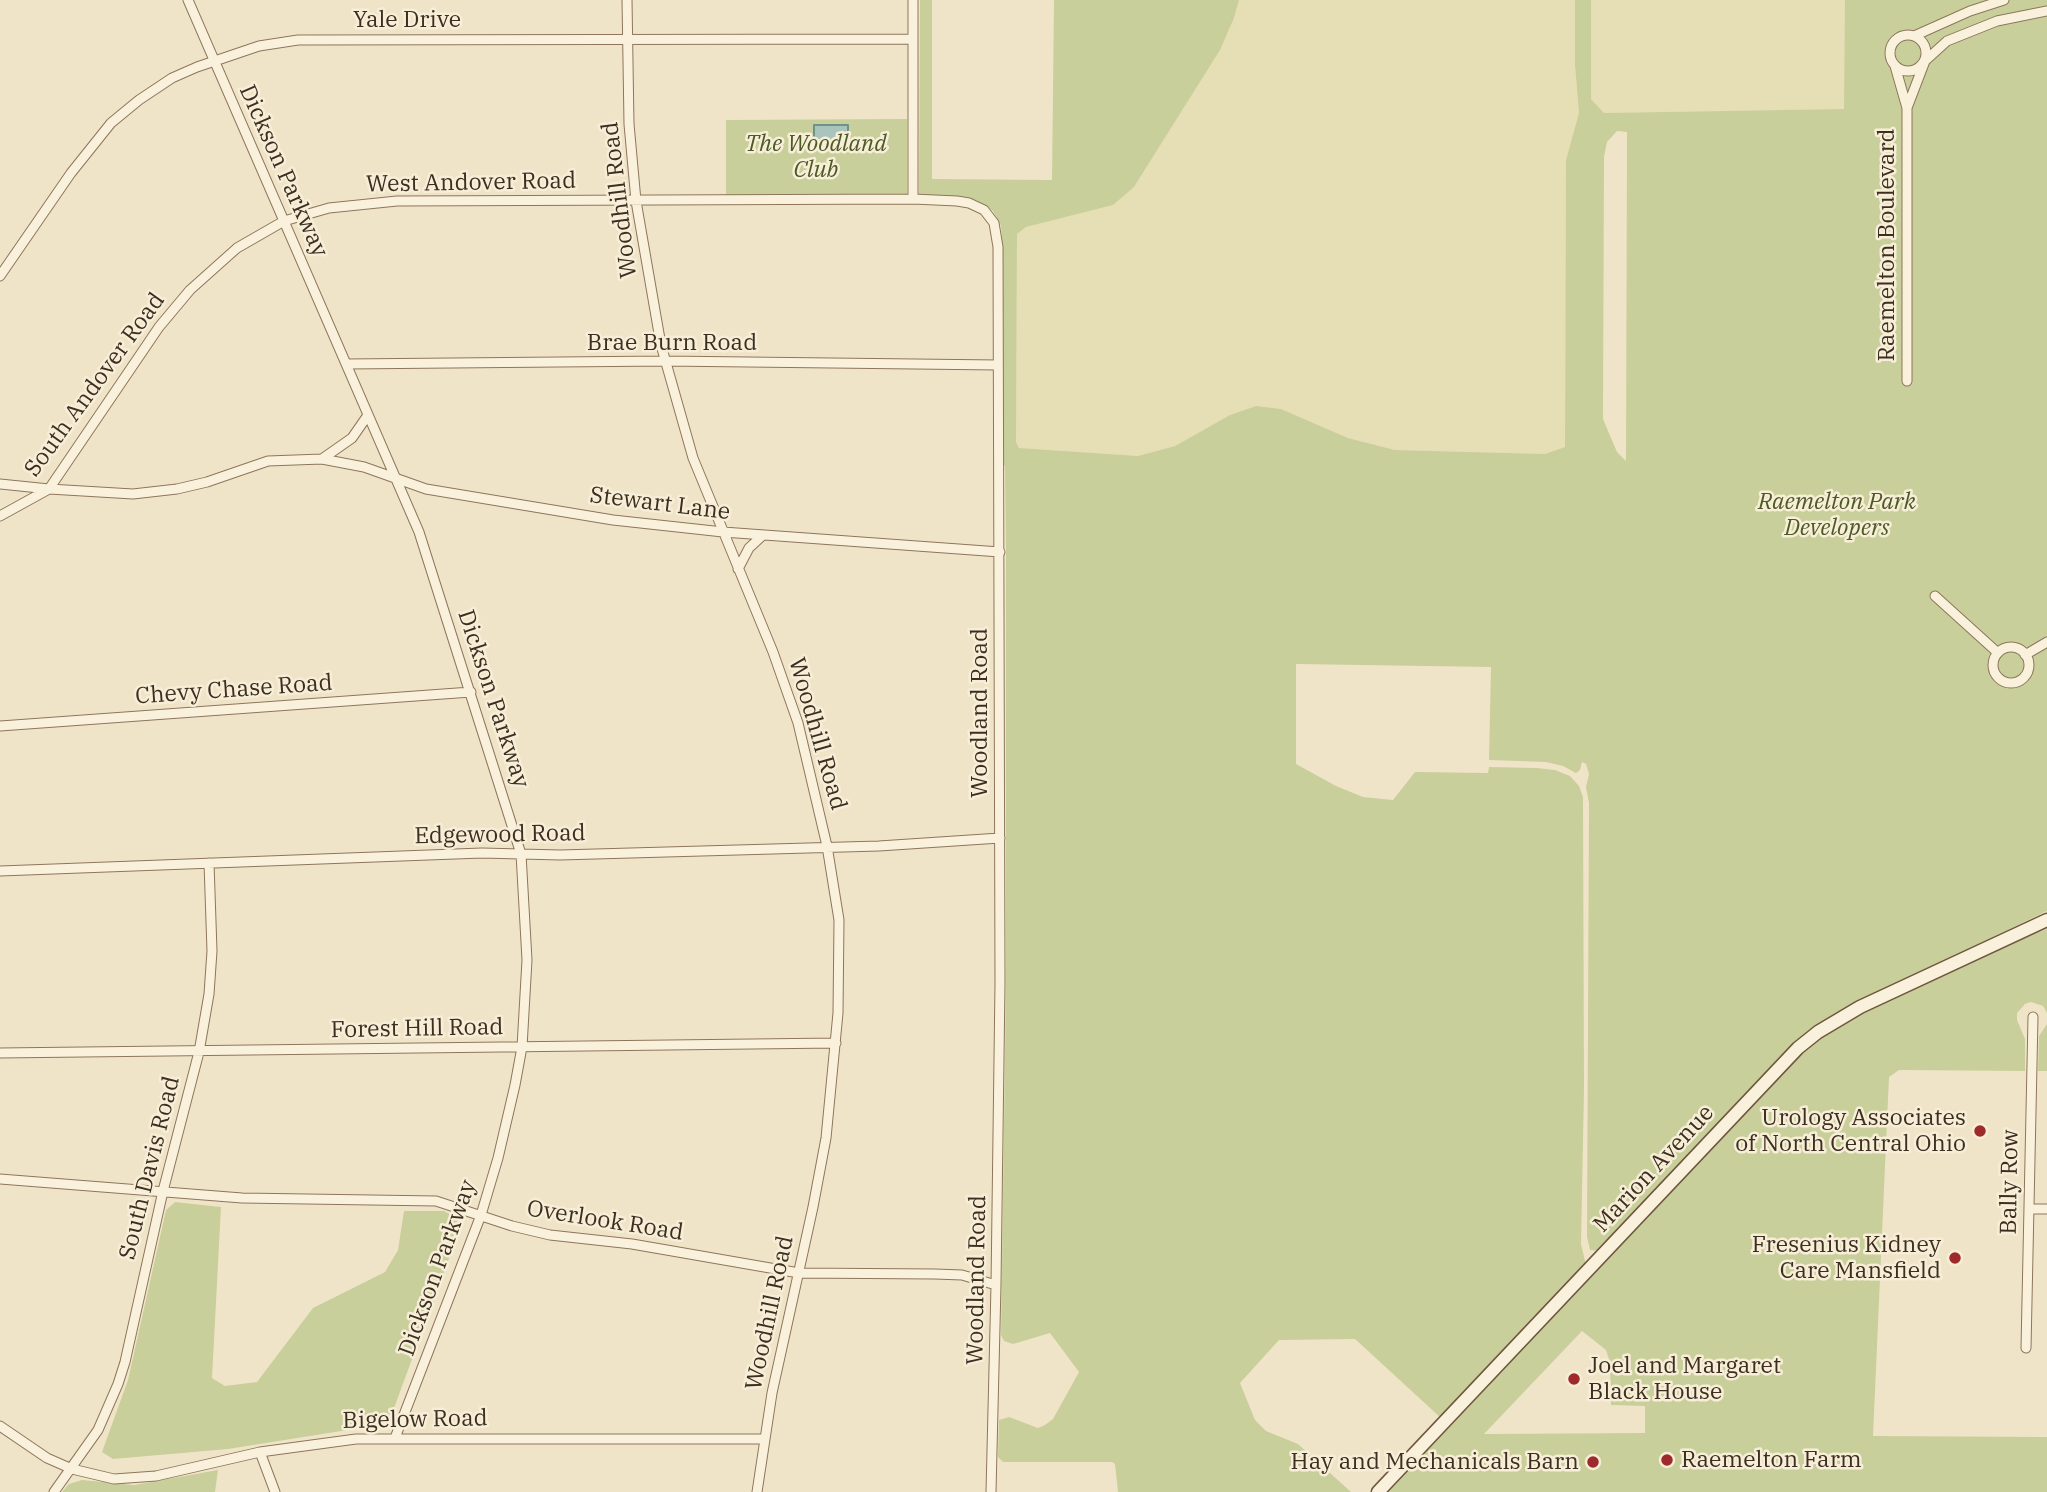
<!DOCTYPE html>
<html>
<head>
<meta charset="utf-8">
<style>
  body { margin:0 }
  canvas { display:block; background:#f0e4c8 }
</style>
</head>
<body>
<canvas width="2047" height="1492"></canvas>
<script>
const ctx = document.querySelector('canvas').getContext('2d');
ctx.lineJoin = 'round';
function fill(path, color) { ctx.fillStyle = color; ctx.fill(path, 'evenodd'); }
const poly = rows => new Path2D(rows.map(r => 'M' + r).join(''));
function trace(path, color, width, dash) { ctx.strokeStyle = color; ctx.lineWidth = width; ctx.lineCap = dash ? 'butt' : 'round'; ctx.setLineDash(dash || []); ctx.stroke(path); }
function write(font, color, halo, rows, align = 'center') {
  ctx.font = font + ' "IBM Plex Serif",serif'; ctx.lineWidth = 5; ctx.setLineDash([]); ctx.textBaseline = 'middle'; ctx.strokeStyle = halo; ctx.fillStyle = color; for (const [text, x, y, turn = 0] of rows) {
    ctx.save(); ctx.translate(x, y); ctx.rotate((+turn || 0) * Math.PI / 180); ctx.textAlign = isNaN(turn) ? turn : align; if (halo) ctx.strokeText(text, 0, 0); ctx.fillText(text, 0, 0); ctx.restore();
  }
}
fill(poly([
  [1239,0,1575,0,1575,65,1579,113,1566,160,1565,447,1545,454,1395,450,1348,438,1281,409,1256,406,1230,415,1175,446,1138,456,1019,448,1016,442,1017,234,1026,227,1113,205,1134,187,1220,50,1234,18],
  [1591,0,1845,0,1845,109,1604,113,1591,99]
]), '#e6deb5');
fill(poly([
  [920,0,932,0,932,179,1052,180,1054,0,1239,0,1234,18,1220,50,1134,187,1113,205,1026,227,1017,234,1016,442,1019,448,1138,456,1175,446,1230,415,1256,406,1281,409,1348,438,1395,450,1545,454,1565,447,1566,160,1579,113,1575,65,1575,0,1591,0,1591,99,1604,113,1844,109,1845,0,2047,0,2047,911,1848,1007,1600,1251,1590,1250,1587,1237,1589,803,1586,787,1589,774,1586,764,1582,762,1580,770,1576,773,1563,766,1546,762,1489,760,1491,667,1296,664,1296,764,1336,786,1363,797,1393,800,1415,772,1488,773,1489,767,1537,768,1555,770,1570,776,1579,786,1583,797,1584,1089,1581,1244,1586,1265,1441,1418,1355,1339,1279,1340,1240,1383,1255,1420,1266,1431,1298,1444,1351,1492,1118,1492,1115,1464,1112,1462,1003,1462,998,1457,999,1420,1009,1417,1038,1428,1045,1425,1053,1419,1079,1372,1050,1333,1013,1344,1004,1341,1001,1335,1006,983,1006,551,1005,466,1003,465,1002,238,1001,226,993,211,978,201,940,195,919,195],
  [1617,131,1627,132,1626,461,1617,452,1603,419,1604,157,1607,142],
  [907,119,907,194,726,195,726,120],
  [2047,929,2047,1013,2043,1006,2031,1002,2025,1004,2017,1013,2017,1020,2025,1039,2025,1071,1899,1070,1889,1077,1873,1436,2047,1437,2047,1492,1384,1492,1778,1075,1807,1048,1849,1019,1979,957],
  [1582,1331,1606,1350,1610,1362,1611,1405,1645,1406,1645,1433,1484,1434],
  [2047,1024,2047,1071,2038,1071,2039,1036],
  [175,1202,221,1207,212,1378,225,1386,257,1382,313,1308,385,1272,398,1250,404,1211,444,1211,457,1218,458,1234,390,1419,373,1426,228,1449,113,1459,102,1452,128,1380,166,1210],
  [218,1470,215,1492,62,1492,69,1484,82,1480,134,1485]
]), '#c9cf9b');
const water = poly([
  [814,125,848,125,848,141,814,141,814,125]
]);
fill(water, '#a9c4bc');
trace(water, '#6f938a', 2);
const street = poly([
  [188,0,419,532,521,854,527,960,522,1047,515,1085,498,1158,481,1215,395,1438],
  [627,0,629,124,636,201,661,345,693,458,773,652,798,723,827,846,839,920,838,1013,826,1138,813,1207,772,1393,757,1492],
  '1890 53a18 18 0 1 1 36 0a18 18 0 1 1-36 0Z',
  [1914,36,1970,11,2004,0],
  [1895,66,1907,108,1907,381],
  [1907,108,1925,61,1947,41,1997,21,2047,11],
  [913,199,913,0],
  [0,276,71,173,111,123,139,100,172,78,197,67,259,46,298,40,913,39],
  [346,364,665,361,998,365],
  [322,459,364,467,426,489,613,520,723,532,1000,552],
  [0,484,49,489,133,494,177,489,207,482,268,461,322,459,352,438,368,415],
  [0,516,49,489,159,327,190,290,237,248,284,221,329,208,397,201,913,199,957,201,969,203,984,210,994,223,998,247,1000,983,996,1285,991,1492],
  [738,569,749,548,763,535],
  [1935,596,1998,653],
  '1993 665a18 18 0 1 1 36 0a18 18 0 1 1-36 0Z',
  [2025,655,2047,642],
  [0,726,471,692],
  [0,871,482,853,560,855,879,846,1000,838],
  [0,1053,836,1043],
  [0,1179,242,1198,436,1201,512,1226,550,1235,632,1244,799,1273,935,1274,962,1275,996,1285],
  [2029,1209,2047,1209],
  [2026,1348,2033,1017],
  [0,1426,47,1458,72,1469,114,1479,156,1476,260,1452,356,1439,764,1439],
  [260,1452,275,1492],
  [54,1492,98,1430,118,1384,125,1362,163,1191,199,1052,209,994,212,951,209,863]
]);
const secondary = poly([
  [1378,1492,1798,1048,1818,1032,1860,1007,2047,920]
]);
trace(street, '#8d765c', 11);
trace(secondary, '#6f573f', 15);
trace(street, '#faf1dc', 9);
trace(secondary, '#faf1dc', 12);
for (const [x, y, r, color] of [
  [1980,1131,7,"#9e2a2b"],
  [1955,1258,7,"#9e2a2b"],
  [1574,1379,7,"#9e2a2b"],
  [1667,1460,7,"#9e2a2b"],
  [1593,1462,7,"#9e2a2b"]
]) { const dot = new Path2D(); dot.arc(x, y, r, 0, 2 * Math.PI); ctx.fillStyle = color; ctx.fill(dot); trace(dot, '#f7eed8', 2.5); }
write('23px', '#3d2e20', '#f7eed8', [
  ["Yale Drive",407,20],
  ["Dickson Parkway",283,171,66],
  ["West Andover Road",471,183,-1],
  ["Woodhill Road",620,200,-97],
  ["Raemelton Boulevard",1887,245,-90],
  ["Brae Burn Road",672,343],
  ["South Andover Road",95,385,-54],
  ["Stewart Lane",660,504,7],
  ["Chevy Chase Road",234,690,-4],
  ["Dickson Parkway",493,699,72],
  ["Woodland Road",980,713,-90],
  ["Woodhill Road",817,734,74],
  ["Edgewood Road",500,835,-1],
  ["Forest Hill Road",417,1029,-1],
  ["South Davis Road",150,1168,-76],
  ["Marion Avenue",1654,1169,-47],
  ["Bally Row",2010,1182,-89],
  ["Overlook Road",605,1221,9],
  ["Dickson Parkway",438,1268,-70],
  ["Woodland Road",977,1280,-89],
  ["Woodhill Road",770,1313,-78],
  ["Bigelow Road",415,1420,-1]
]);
write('italic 23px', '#4d5a26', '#f7eed8', [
  ["The Woodland",816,144],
  ["Club",816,170],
  ["Raemelton Park",1837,502],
  ["Developers",1837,528]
]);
write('23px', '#3d2e20', '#f7eed8', [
  ["Urology Associates",1966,1118],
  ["of North Central Ohio",1966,1144],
  ["Fresenius Kidney",1941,1245],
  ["Care Mansfield",1941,1271],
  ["Joel and Margaret",1588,1366,"left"],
  ["Black House",1588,1392,"left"],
  ["Raemelton Farm",1681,1460,"left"],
  ["Hay and Mechanicals Barn",1579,1462]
], 'right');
</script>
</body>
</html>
